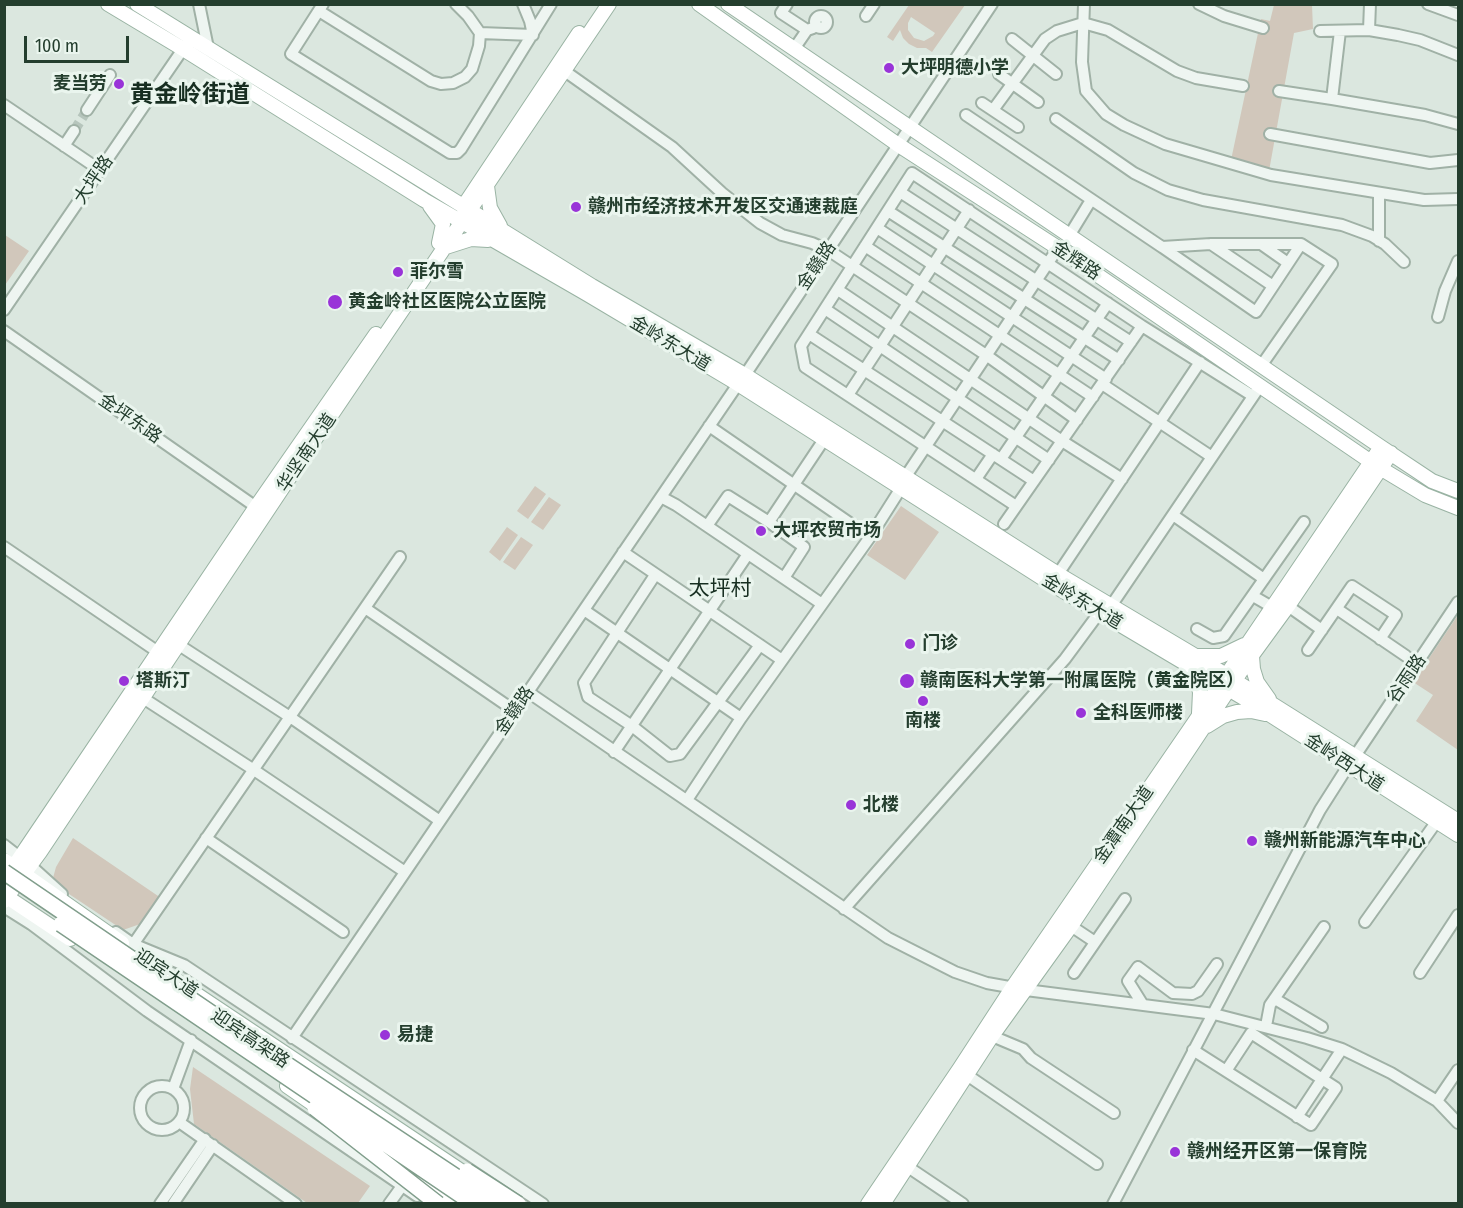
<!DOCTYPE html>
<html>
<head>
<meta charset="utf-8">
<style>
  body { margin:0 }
  #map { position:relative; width:1463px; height:1208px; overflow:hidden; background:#dbe7df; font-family:"Fira Sans Condensed",sans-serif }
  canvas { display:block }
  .frame { position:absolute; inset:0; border:6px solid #243e2e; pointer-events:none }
  .scale { position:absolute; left:24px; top:36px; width:105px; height:27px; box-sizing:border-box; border:3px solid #243e2e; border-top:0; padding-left:8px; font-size:18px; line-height:21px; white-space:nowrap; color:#243e2e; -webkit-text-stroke:4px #eaf5ee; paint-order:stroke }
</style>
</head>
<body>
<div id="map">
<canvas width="1463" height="1208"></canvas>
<div class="frame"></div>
<div class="scale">100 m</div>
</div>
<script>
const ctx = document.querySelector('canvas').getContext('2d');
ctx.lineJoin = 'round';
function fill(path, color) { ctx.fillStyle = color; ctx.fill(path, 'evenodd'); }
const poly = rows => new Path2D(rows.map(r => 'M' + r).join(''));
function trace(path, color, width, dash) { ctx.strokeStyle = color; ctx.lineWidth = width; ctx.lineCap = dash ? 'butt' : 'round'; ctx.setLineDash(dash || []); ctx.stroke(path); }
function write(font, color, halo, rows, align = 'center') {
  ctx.font = font + ' "Fira Sans Condensed","Noto Sans SC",sans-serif'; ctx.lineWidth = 6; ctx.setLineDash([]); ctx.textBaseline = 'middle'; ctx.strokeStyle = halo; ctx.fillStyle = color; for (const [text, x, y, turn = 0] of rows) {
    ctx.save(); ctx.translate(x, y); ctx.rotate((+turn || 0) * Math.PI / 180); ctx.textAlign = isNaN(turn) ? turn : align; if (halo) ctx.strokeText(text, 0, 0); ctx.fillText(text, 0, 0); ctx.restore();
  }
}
fill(poly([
  [909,5,909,4,965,5,932,52,926,48,917,48,909,44,903,38,900,30,893,41,887,37],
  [911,17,935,33,933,36,924,41,914,38,908,30,908,23],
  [1274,5,1312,5,1313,29,1294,33,1269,171,1231,160,1261,19,1270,21],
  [5,235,29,251,5,285],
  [535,486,546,494,528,519,517,511],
  [549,497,561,505,543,530,531,522],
  [901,506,939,532,905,580,867,555],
  [507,527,518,535,500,561,489,552],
  [521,537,533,545,515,570,503,562],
  [1458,615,1458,750,1416,721,1433,695,1413,682],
  [73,838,161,898,143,923,123,930,60,888,53,878,56,867],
  [193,1067,370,1186,358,1203,307,1203,194,1124,190,1089]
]), '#d1c7bb');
trace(poly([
  [74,131,87,110]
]), '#b6c5bc', 10, [10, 5]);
const minor = poly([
  [199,4,208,48],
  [323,4,291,54,450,153,457,153,461,149,551,4],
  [787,4,781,13,807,30],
  [1084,4,1082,62,1086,91,1106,114,1124,125,1165,144,1271,175,1424,200,1458,199],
  [1199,4,1224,16,1263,28],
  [1428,4,1458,15],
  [319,11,431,81,441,84,453,83,465,77,472,69,479,46,480,33,468,16,456,4],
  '815 22a6 6 0 1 1 12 0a6 6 0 1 1-12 0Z',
  [866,16,874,4],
  [1369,30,1370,4],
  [1320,31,1369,30,1398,35,1420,40,1458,55],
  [480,33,533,35,530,21,523,4],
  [1012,39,1056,74],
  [794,49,807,30,813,28],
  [559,67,672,147,722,193,760,223,782,235,812,243,828,250,986,355,1077,420],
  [999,74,1038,102],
  [1279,91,1332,99,1425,115,1458,124],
  [1332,99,1340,31],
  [982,103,1018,127],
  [4,105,100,170],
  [87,110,110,75],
  [993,110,1045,39,1057,31,1083,23,1108,30,1177,71,1196,78,1243,86],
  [966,115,1162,247,1211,244,1301,244,1332,264,1261,366],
  [1056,119,1134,173,1168,190,1203,200,1342,225,1372,236,1385,244,1404,262],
  [1270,134,1430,163,1458,160],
  [64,146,74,131],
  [900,192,1131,342],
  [888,211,1119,360],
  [877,228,1106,379],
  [1069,236,1091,200],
  [1379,241,1379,194],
  [1211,244,1273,286],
  [1261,244,1288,263],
  [865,246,1093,397],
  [1162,247,1256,312,1301,244],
  [838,290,1062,441,1122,479],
  [825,309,1049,460],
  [4,310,183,49],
  [1438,317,1445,291,1458,261],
  [4,331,256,507],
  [809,334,1034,481],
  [745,375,992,4],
  [1102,384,1212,457],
  [848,395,969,210],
  [709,426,870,537],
  [1001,459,1108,303],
  [906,476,1058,248],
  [976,479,993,454],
  [661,497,676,505,822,604],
  [1016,506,805,367,801,346,912,173,1142,326,1253,396],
  [1173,515,1264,579],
  [769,522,825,438],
  [1004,524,1142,326],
  [707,526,728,496,769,522,804,547,784,578],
  [4,547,158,652],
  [623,552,782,660],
  [1058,574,1200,362],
  [655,575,584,683,588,697,632,726,670,756,680,754,760,645],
  [1253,596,1272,607],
  [1111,606,1256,392],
  [1288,606,1322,630],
  [365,608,515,711],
  [1337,609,1406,656],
  [584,610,741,718],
  [1197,629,1213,638,1224,636,1304,522],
  [179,645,290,717,440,821],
  [1308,650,1352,586,1396,615,1380,639],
  [528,692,888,938,955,972,987,983,1026,990,1214,1014,1307,1038,1342,1049,1391,1073,1437,1101,1458,1123],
  [143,698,254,770,405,872],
  [614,752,748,554],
  [1355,756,1458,602],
  [687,800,741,718,870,537,901,488],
  [206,838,343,932],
  [4,845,31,866,62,894],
  [4,907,31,924,147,1011,417,1196],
  [844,909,1065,659,1099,613],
  [1365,922,1437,821],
  [1071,926,1095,942],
  [116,932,133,944,184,965,543,1204],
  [130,949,400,557],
  [1074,973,1125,899],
  [1420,973,1458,915],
  [1275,999,1322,1027],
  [1143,1005,1128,981,1138,967,1173,993,1192,994,1198,991,1217,964],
  [1266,1026,1270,1005,1324,927],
  [992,1036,1023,1049,1031,1058,1114,1113],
  [292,1038,738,384],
  [1193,1050,1226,1071,1311,1125,1336,1088,1251,1033,1226,1071],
  [967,1075,1097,1164],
  '140 1108a22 22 0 1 1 44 0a22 22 0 1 1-44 0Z',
  [173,1089,191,1040],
  [1437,1101,1458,1070],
  [1297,1117,1342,1049],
  [179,1122,296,1204],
  [908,1167,963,1204],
  [160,1204,205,1139],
  [173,1204,213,1145],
  [389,1204,402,1186],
  [1113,1204,1320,810,1348,766]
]);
const major = poly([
  [108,4,183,49,424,200,587,294,738,384,1050,583,1247,700,1458,835],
  [137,4,592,286,745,375,1058,574,1194,655,1458,821],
  [699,4,897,144,1058,248,1380,468,1425,495,1458,508],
  [728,4,1381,447,1432,481,1458,491],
  [487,186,490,208,500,226],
  [430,206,443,224,439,243],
  [463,207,579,33],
  [446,247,471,239,488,240],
  [1197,656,1221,656,1244,645],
  [1252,656,1253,669,1257,682,1269,699],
  [1188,667,1196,679,1200,692,1199,713],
  [1207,726,1223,716,1237,712,1251,711,1265,714],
  [4,860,122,943],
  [4,881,256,507,376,334],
  [4,895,70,939],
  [4,901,40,852,313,442,609,4],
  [172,978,473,1179],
  [287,1086,326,1113],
  [367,1140,460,1204],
  [868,1204,960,1068,1012,988,1194,723,1381,447],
  [883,1204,992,1036,1071,926,1245,665,1288,606,1391,453]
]);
trace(minor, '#a0b1a6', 14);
trace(major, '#99b3a3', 16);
trace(minor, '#eef5f1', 10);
trace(major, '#fff', 14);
const highwayBridge = poly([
  [4,872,280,1060,497,1204],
  [61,924,474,1204],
  [315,1108,438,1204],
  [467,1171,518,1204]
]);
trace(highwayBridge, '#819e8c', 18, []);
trace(highwayBridge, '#fff', 15);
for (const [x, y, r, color] of [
  [889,68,6,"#9934d8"],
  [119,84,6,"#9934d8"],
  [576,207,6,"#9934d8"],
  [398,272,6,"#9934d8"],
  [335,302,8,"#9934d8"],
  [761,531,6,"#9934d8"],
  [910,644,6,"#9934d8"],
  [124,681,6,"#9934d8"],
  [907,681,8,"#9934d8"],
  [923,701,6,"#9934d8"],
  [1081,713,6,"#9934d8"],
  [851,805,6,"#9934d8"],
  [1252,841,6,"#9934d8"],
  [385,1035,6,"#9934d8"],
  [1175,1152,6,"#9934d8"]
]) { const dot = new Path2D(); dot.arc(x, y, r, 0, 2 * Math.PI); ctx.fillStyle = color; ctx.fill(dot); trace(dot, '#eaf5ee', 2); }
write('bold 18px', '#243e2e', '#eaf5ee', [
  ["大坪明德小学",901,68],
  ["麦当劳",107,84,"right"],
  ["赣州市经济技术开发区交通速裁庭",588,207],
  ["菲尔雪",410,272],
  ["黄金岭社区医院公立医院",348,302],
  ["大坪农贸市场",773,531],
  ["门诊",922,644],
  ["塔斯汀",136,681],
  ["赣南医科大学第一附属医院（黄金院区）",920,681],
  ["全科医师楼",1093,713],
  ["南楼",923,721,"center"],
  ["北楼",863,805],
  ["赣州新能源汽车中心",1264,841],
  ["易捷",397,1035],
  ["赣州经开区第一保育院",1187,1152]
], 'left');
write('18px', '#243e2e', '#eaf5ee', [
  ["大坪路",94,180,-56],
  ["金辉路",1076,261,34],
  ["金赣路",817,266,-56],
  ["金岭东大道",670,344,31],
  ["金坪东路",130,419,35],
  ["华坚南大道",307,453,-56],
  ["金岭东大道",1082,602,31],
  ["谷雨路",1407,679,-56],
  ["金赣路",515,711,-56],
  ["金岭西大道",1344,763,33],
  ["金潭南大道",1124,825,-55],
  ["迎宾大道",166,974,34],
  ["迎宾高架路",250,1039,34]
]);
write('21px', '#172e21', '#eaf5ee', [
  ["太坪村",720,589]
]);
write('bold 24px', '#172e21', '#eaf5ee', [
  ["黄金岭街道",190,95]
]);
</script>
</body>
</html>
